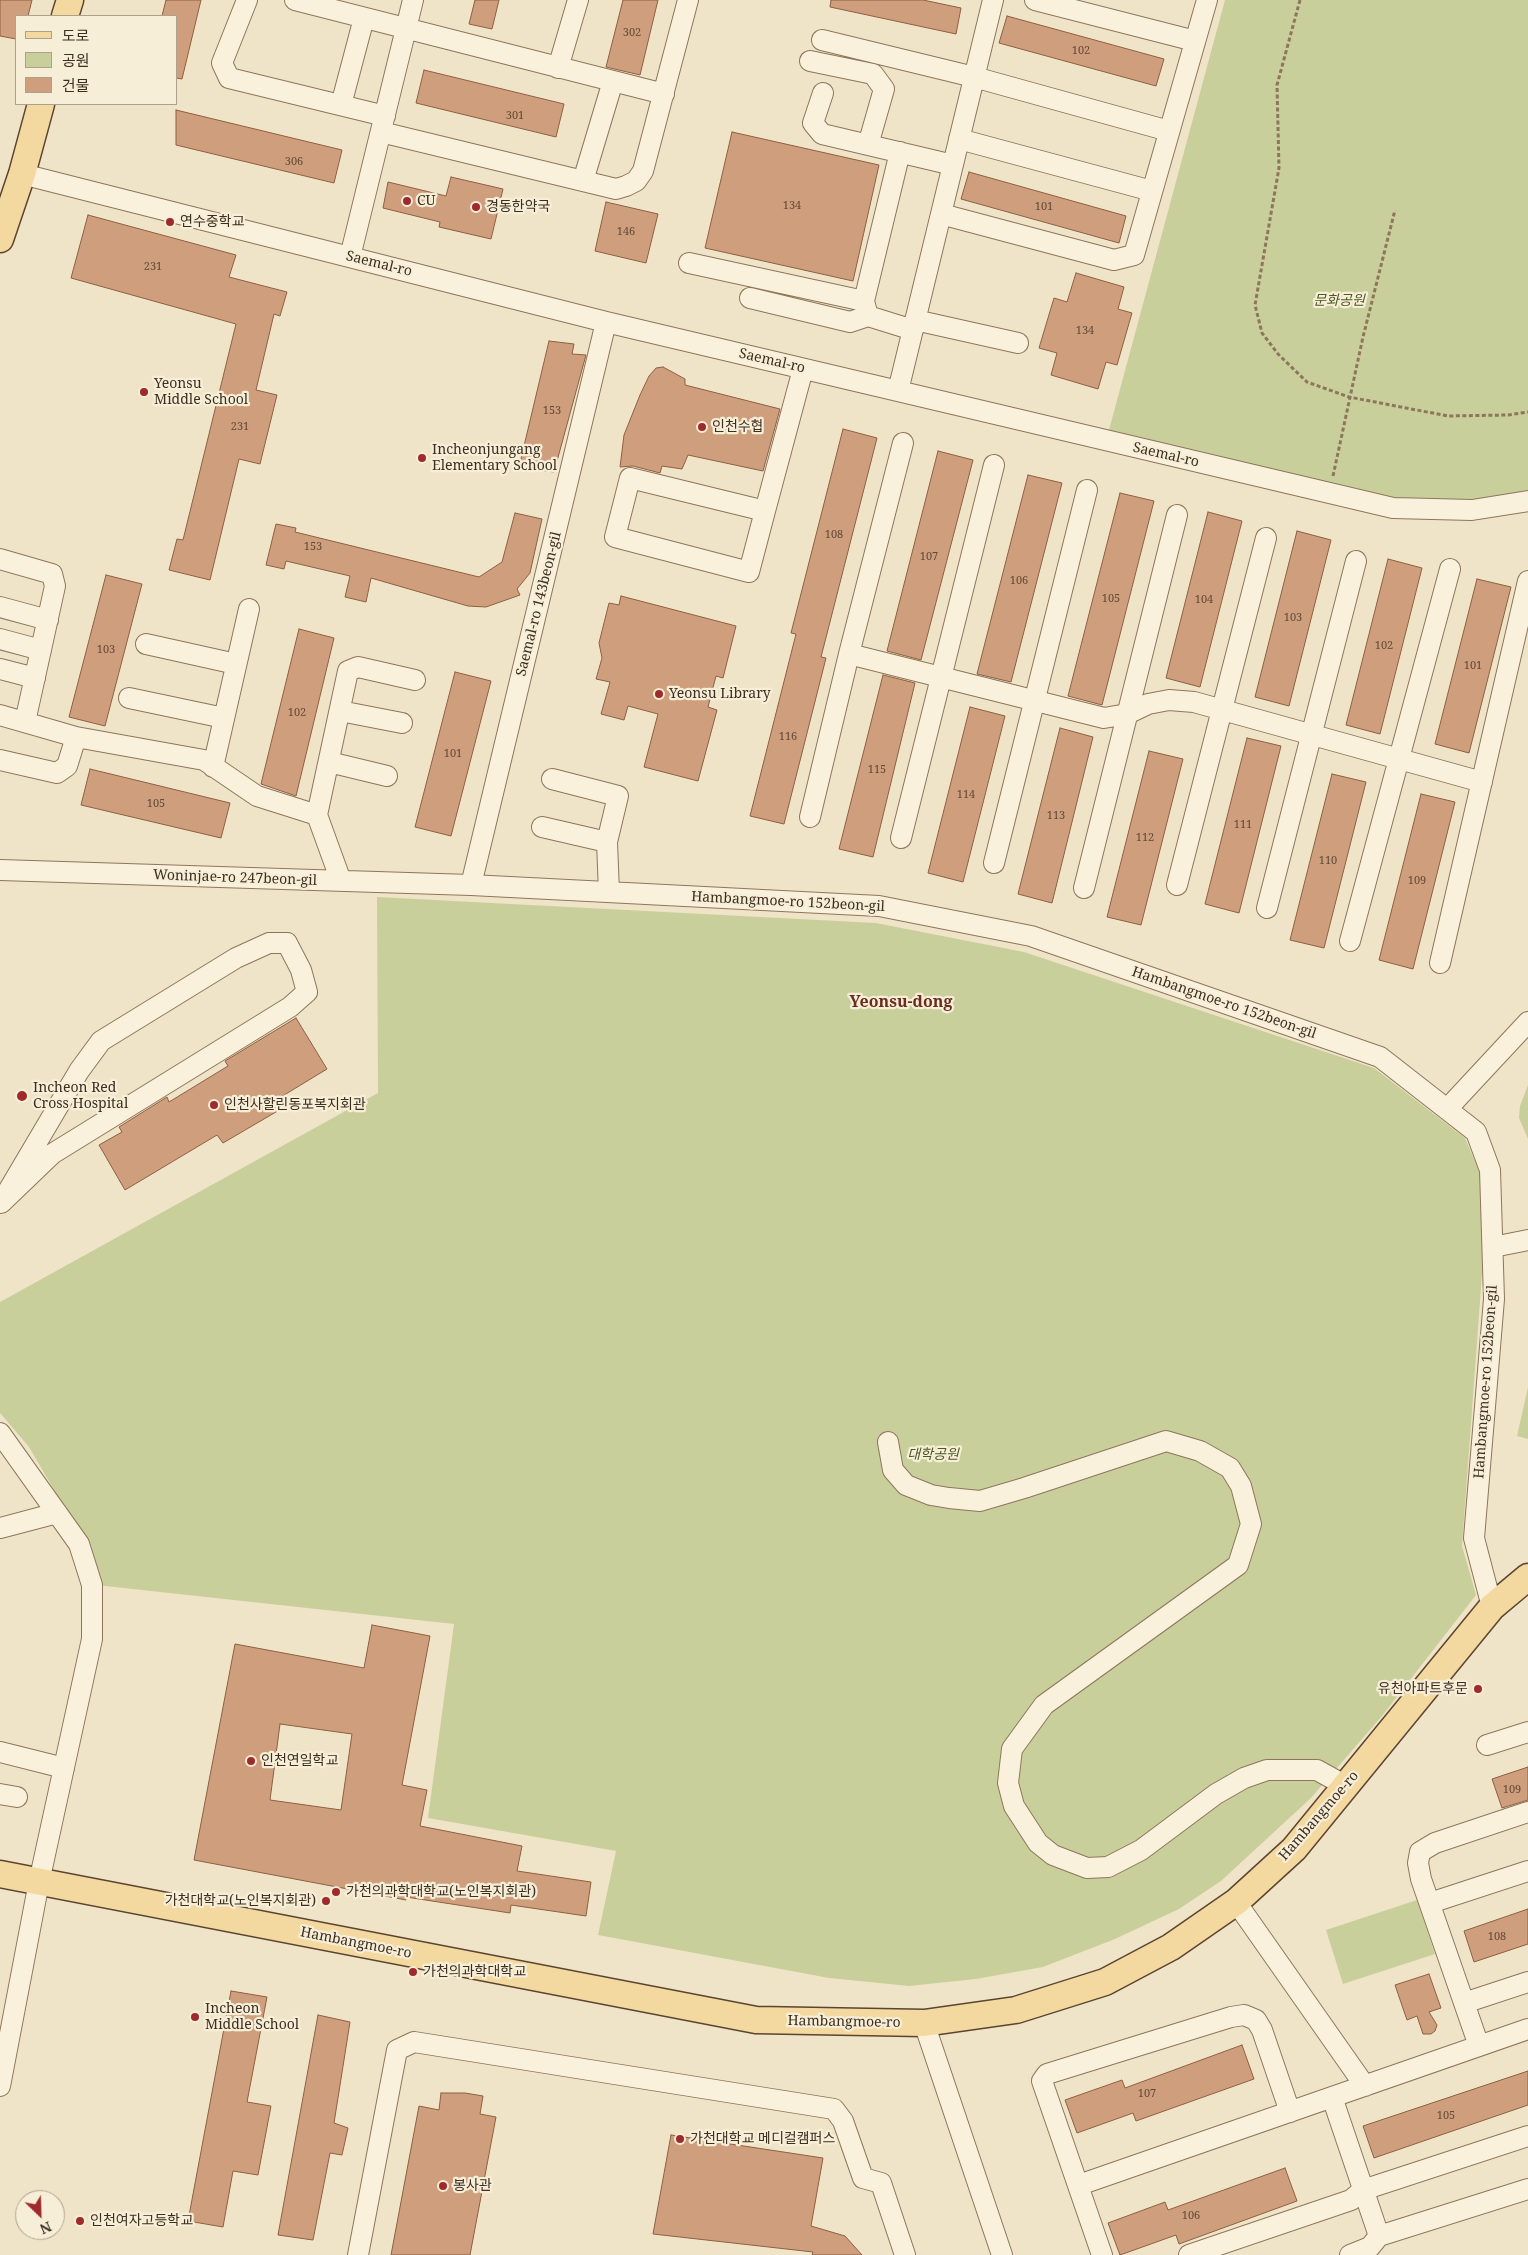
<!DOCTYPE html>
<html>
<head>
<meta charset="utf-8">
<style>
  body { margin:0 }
  #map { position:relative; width:1528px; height:2255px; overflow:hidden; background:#f0e4c8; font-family:"Noto Serif","Noto Sans KR",serif }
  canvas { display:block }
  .legend { position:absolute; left:15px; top:15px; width:162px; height:90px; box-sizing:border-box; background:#f7eed8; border:1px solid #ada18e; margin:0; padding:6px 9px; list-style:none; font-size:15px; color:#3d2e20 }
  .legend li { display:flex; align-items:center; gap:10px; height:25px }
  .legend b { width:25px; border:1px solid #ada18e }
  .north { position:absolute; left:15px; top:2190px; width:50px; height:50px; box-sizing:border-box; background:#f7eed8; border:1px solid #ada18e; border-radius:50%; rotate:156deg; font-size:14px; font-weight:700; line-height:20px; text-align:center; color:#3d2e20 }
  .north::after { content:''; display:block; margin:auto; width:18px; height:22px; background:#9e2a2b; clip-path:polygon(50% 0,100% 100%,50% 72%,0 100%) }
</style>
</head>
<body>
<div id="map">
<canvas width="1528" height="2255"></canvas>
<ul class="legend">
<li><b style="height:6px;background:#f3d9a0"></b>도로</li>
<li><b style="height:14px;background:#c9cf9b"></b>공원</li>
<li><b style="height:14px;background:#cf9f7d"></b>건물</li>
</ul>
<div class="north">N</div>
</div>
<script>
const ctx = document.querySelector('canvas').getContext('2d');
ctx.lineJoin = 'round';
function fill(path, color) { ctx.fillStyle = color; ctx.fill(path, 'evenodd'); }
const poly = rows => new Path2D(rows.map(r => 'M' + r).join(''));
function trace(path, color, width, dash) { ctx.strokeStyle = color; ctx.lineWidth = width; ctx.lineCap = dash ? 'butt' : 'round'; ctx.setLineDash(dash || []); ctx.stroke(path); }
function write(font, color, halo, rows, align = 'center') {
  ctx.font = font + ' "Noto Serif","Noto Sans KR",serif'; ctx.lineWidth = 4.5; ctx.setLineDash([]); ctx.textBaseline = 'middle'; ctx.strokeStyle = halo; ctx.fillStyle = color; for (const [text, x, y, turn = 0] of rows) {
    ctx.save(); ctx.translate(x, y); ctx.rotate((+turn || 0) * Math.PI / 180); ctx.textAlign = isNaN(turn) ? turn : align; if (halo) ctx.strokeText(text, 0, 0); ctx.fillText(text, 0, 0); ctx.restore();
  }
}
fill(poly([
  [1225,0,1528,0,1528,501,1393,508,1106,441],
  [377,897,876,923,1024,952,1374,1068,1465,1138,1481,1175,1484,1247,1462,1546,1476,1595,1382,1716,1311,1798,1221,1881,1179,1909,1115,1939,1043,1967,976,1979,909,1986,829,1978,598,1935,616,1851,428,1818,454,1624,96,1585,82,1538,29,1447,0,1413,0,1302,378,1093],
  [1528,1085,1528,1139,1519,1118,1520,1106],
  [1528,1387,1528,1439,1517,1436],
  [1417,1900,1435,1954,1343,1984,1326,1930]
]), '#c9cf9b');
const building = poly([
  [0,0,32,0,28,16,16,16,16,39,0,36,0,0],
  [166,0,201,0,182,79,176,78,176,16,162,16,166,0],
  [475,0,499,0,492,29,469,24,475,0],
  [623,0,658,0,640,75,606,67,623,0],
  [831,0,923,0,961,8,956,34,830,7,831,0],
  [1007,16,1164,59,1156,86,999,43,1007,16],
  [424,70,564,104,556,137,416,103,424,70],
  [176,110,342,150,334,183,176,145,176,110],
  [732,132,879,165,853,281,705,248,732,132],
  [969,172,1126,216,1119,243,961,199,969,172],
  [451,177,503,189,491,239,439,227,440,222,383,208,388,182,446,196,451,177],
  [606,202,658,214,646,263,595,251,606,202],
  [88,215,236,255,229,277,287,292,280,316,274,314,256,390,277,395,260,464,239,459,210,580,169,570,177,539,183,540,236,324,71,278,88,215],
  [1076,273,1124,287,1118,309,1132,313,1117,365,1106,362,1098,389,1051,375,1057,353,1039,348,1054,298,1067,302,1076,273],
  [549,341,574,344,572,354,586,355,554,472,519,467,549,341],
  [663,367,685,379,685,385,780,409,763,471,688,455,682,469,662,466,660,473,633,466,620,467,624,435,640,395,649,376,656,368,663,367],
  [843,429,877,438,821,657,826,658,784,824,750,816,796,634,791,633,843,429],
  [938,451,973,460,921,660,887,651,938,451],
  [1028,475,1062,483,1011,682,977,674,1028,475],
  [1120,493,1154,501,1102,705,1068,696,1120,493],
  [1208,512,1242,521,1200,687,1166,678,1208,512],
  [515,513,542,519,530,573,517,589,520,595,486,607,468,606,371,578,366,602,345,597,350,576,286,561,284,569,266,565,276,524,296,528,295,532,479,577,502,562,515,513],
  [1297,531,1331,540,1289,706,1255,697,1297,531],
  [1388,559,1422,568,1380,734,1346,725,1388,559],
  [106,575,142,584,105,726,69,717,106,575],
  [1477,579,1511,587,1469,753,1435,744,1477,579],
  [621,596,736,626,723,678,716,676,708,707,717,710,698,781,644,767,658,714,628,706,624,720,601,714,610,682,596,679,602,658,599,643,609,603,619,605,621,596],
  [299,629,334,638,296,796,261,784,299,629],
  [455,672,491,681,451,836,415,827,455,672],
  [883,675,915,683,873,857,839,849,883,675],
  [970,707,1005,716,963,882,928,873,970,707],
  [1060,728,1093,737,1052,903,1018,894,1060,728],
  [1247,738,1281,746,1239,913,1205,904,1247,738],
  [1149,751,1183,759,1141,925,1107,917,1149,751],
  [90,769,230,803,221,838,81,805,90,769],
  [1332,774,1366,782,1324,948,1290,940,1332,774],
  [1421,794,1455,802,1413,969,1379,960,1421,794],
  [296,1018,327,1069,276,1100,281,1109,223,1143,217,1135,125,1190,99,1145,122,1132,119,1127,167,1097,169,1102,228,1066,225,1061,296,1018],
  [372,1625,430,1636,402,1785,427,1790,420,1826,522,1846,517,1871,591,1882,586,1916,511,1905,510,1913,406,1897,406,1900,194,1860,235,1644,364,1668,372,1625],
  [280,1724,352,1734,341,1810,270,1800,280,1724],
  [1528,1767,1528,1800,1502,1808,1492,1779,1528,1767],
  [1528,1909,1528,1944,1474,1962,1464,1931,1528,1909],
  [1429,1974,1441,2008,1429,2012,1437,2025,1435,2031,1431,2034,1423,2034,1417,2016,1407,2020,1395,1985,1429,1974],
  [231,1991,267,1997,247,2102,271,2106,258,2175,233,2171,223,2227,188,2221,231,1991],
  [318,2015,350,2022,334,2123,348,2128,342,2155,330,2153,313,2240,278,2235,318,2015],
  [1242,2045,1254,2079,1136,2121,1133,2113,1077,2133,1065,2100,1122,2080,1125,2088,1242,2045],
  [1528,2071,1528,2105,1374,2158,1363,2126,1528,2071],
  [441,2093,465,2093,483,2096,480,2114,496,2117,470,2255,391,2255,419,2106,439,2110,441,2093],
  [671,2135,823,2158,811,2226,845,2236,862,2255,812,2255,813,2252,653,2234,671,2135],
  [1285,2168,1297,2201,1179,2244,1176,2235,1120,2255,1108,2223,1165,2202,1168,2210,1285,2168]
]);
fill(building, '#cf9f7d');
trace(building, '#8d5f41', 1);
const minor = poly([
  [247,0,222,63,229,78,385,116],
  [295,0,664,94],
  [1035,0,1195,41],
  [822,40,974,77,1169,131],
  [810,61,873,74,884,89,868,145],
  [558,68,578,0],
  [823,93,813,123,822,134,953,165],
  [341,105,364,18],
  [381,132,616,189,626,186,636,181,643,171,688,0],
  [959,139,1152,191],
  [22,174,606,322,1393,508,1472,510,1528,501],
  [583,181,613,81],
  [941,214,1114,260,1134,255,1207,0],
  [350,257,413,0],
  [689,263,864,301,868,316],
  [750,298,850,322,868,316,913,330],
  [864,301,900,152],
  [915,320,1018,343],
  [898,391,993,0],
  [765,511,630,478,615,537,749,572,765,511,803,369],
  [0,559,52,574,55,586,25,722],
  [0,607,48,620],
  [0,639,41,650],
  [146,644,236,664],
  [849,654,1104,718,1127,714,1148,704,1169,700,1194,702,1482,782],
  [0,669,35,678],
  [129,698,224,718],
  [340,711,402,723],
  [0,715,76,737,204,760,257,796,317,815,341,881],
  [0,760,57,773,67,766,76,737],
  [329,762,387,776],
  [213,767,249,609],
  [552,779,618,796,607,842,609,892],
  [317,815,348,671,358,667,415,680],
  [810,817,849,654,903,443],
  [542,827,607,842],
  [901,838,994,465],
  [994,863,1087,490],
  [0,870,471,885,879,906,1031,936,1380,1057,1476,1132,1490,1170,1494,1299,1474,1538,1492,1607],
  [471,885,606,322],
  [1177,885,1266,538],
  [1084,888,1177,515],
  [1267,908,1356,561],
  [1350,941,1450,569],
  [269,943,287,943,301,970,307,992,290,1007,52,1154,1,1203,79,1071,101,1041,236,958,269,943],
  [1440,963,1528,581],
  [1448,1108,1528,1022],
  [1493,1247,1528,1240],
  [0,1433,79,1544,92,1585,92,1639,39,1882,0,2086],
  [888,1442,893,1470,906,1485,931,1495,949,1498,980,1501,1024,1488,1166,1441,1200,1451,1230,1468,1241,1486,1251,1524,1238,1565,1044,1705,1012,1749,1008,1783,1014,1806,1038,1843,1053,1855,1087,1868,1108,1867,1141,1850,1216,1794,1244,1778,1267,1770,1317,1770,1346,1786],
  [0,1528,57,1513],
  [1487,1745,1528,1732],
  [0,1752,64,1768],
  [0,1794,17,1797],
  [1236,1902,1365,2086],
  [1430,1903,1528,1871],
  [1464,2003,1528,1982],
  [924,2023,1002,2255],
  [1479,2046,1421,1879,1418,1863,1420,1852,1435,1843,1528,1812],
  [1332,2097,1379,2236],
  [1079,2185,1528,2029],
  [358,2255,397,2050,414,2042,834,2109,843,2121,863,2178,881,2183,905,2255],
  [1102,2255,1042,2081,1047,2074,1231,2017,1244,2015,1256,2020,1262,2030,1290,2112],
  [1189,2255,1351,2200,1363,2190,1528,2136],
  [1350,2255,1370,2247,1379,2236,1528,2189]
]);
const major = poly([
  [65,16,70,0],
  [0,239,22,174,41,104],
  [0,1874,756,2020,924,2023,1016,2010,1105,1982,1171,1947,1236,1902,1294,1849,1492,1607,1528,1577]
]);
trace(minor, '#8d765c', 22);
trace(major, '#5b4430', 29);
trace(poly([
  [1300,0,1277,85,1279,168,1255,305,1262,333,1278,354,1307,382,1349,397,1448,416,1508,415,1528,412],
  [1333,476,1363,337,1395,210]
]), '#8d765c', 3, [4, 2.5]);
trace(minor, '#faf1dc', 20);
trace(major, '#f3d9a0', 26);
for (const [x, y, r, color] of [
  [407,201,5,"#9e2a2b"],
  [476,207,5,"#9e2a2b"],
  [170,222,5,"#9e2a2b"],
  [144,392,5,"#9e2a2b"],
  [702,427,5,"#9e2a2b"],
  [422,458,5,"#9e2a2b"],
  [659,694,5,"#9e2a2b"],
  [22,1096,6,"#9e2a2b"],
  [214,1105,5,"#9e2a2b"],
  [1478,1689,5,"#9e2a2b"],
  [251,1761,5,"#9e2a2b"],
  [336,1892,5,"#9e2a2b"],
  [326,1901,5,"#9e2a2b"],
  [413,1972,5,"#9e2a2b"],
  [195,2017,5,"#9e2a2b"],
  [680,2139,5,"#9e2a2b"],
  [443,2186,5,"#9e2a2b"],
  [80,2221,5,"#9e2a2b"]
]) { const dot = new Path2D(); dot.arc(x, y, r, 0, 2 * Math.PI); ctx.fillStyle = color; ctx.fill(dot); trace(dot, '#f7eed8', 2); }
write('11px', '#624a37', null, [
  ["302",632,33],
  ["102",1081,51],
  ["301",515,116],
  ["306",294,162],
  ["134",792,206],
  ["101",1044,207],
  ["146",626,232],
  ["231",153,267],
  ["134",1085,331],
  ["153",552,411],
  ["231",240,427],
  ["108",834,535],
  ["153",313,547],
  ["107",929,557],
  ["106",1019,581],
  ["105",1111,599],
  ["104",1204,600],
  ["103",1293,618],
  ["102",1384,646],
  ["103",106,650],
  ["101",1473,666],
  ["102",297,713],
  ["116",788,737],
  ["101",453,754],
  ["115",877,770],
  ["114",966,795],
  ["105",156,804],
  ["113",1056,816],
  ["111",1243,825],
  ["112",1145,838],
  ["110",1328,861],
  ["109",1417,881],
  ["109",1512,1790],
  ["108",1497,1937],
  ["107",1147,2094],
  ["105",1446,2116],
  ["106",1191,2216]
]);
write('14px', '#3d2e20', '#f7eed8', [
  ["CU",417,201],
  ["경동한약국",486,207],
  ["연수중학교",180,222],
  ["Yeonsu",154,384],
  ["Middle School",154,400],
  ["인천수협",712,427],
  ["Incheonjungang",432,450],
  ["Elementary School",432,466],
  ["Yeonsu Library",669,694],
  ["Incheon Red",33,1088],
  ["Cross Hospital",33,1104],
  ["인천사할린동포복지회관",224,1105],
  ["유천아파트후문",1468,1689,"right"],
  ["인천연일학교",261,1761],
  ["가천의과학대학교(노인복지회관)",346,1892],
  ["가천대학교(노인복지회관)",316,1901,"right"],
  ["가천의과학대학교",423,1972],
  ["Incheon",205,2009],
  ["Middle School",205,2025],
  ["가천대학교 메디컬캠퍼스",690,2139],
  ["봉사관",453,2186],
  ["인천여자고등학교",90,2221]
], 'left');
write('14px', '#3d2e20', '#f7eed8', [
  ["Saemal-ro",379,264,14],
  ["Saemal-ro",772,361,13],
  ["Saemal-ro",1166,455,13],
  ["Saemal-ro 143beon-gil",539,604,-76],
  ["Woninjae-ro 247beon-gil",235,878,2],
  ["Hambangmoe-ro 152beon-gil",788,902,3],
  ["Hambangmoe-ro 152beon-gil",1224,1003,19],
  ["Hambangmoe-ro 152beon-gil",1486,1382,-86],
  ["Hambangmoe-ro",1319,1816,-49],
  ["Hambangmoe-ro",356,1943,11],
  ["Hambangmoe-ro",844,2022,1]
]);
write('italic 14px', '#4d5a26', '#f7eed8', [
  ["문화공원",1339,301],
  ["대학공원",933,1455]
]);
write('bold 16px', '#6b2e1e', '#f7eed8', [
  ["Yeonsu-dong",901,1002]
]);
</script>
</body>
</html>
